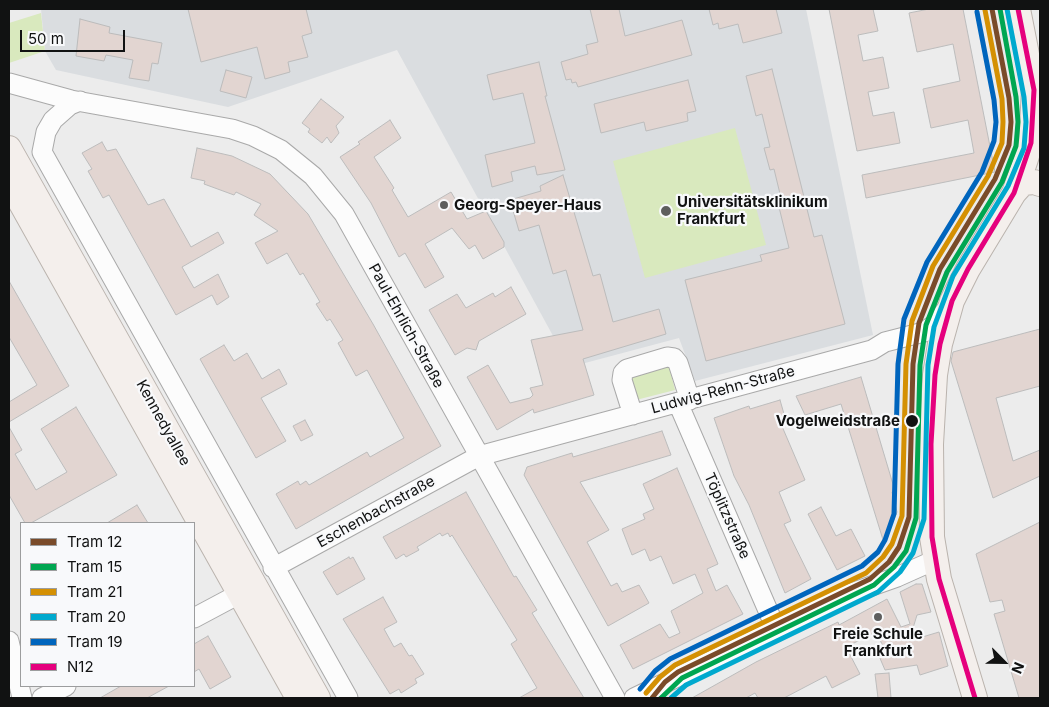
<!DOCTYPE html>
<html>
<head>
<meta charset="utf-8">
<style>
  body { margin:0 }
  #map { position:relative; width:1049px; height:707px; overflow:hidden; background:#ececec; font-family:Inter,sans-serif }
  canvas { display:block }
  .frame { position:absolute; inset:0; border:10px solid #111212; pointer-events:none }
  .legend { position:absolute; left:20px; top:522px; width:175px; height:165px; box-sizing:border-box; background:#f8f9fb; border:1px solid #9c9d9e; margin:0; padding:6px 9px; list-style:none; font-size:15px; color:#111212 }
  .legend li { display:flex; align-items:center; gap:10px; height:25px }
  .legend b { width:25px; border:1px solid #9c9d9e }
  .north { position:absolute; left:979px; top:637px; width:50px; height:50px; -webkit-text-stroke:4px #f8f9fb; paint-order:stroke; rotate:113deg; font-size:14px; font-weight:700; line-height:20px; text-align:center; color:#111212 }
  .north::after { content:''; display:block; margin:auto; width:18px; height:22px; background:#111212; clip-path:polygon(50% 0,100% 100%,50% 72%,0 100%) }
  .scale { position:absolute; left:20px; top:30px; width:105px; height:22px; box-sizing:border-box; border:2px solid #111212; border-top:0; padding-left:6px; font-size:15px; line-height:18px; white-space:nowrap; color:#111212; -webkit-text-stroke:4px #f8f9fb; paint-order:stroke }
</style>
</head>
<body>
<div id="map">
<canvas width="1049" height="707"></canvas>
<div class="frame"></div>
<ul class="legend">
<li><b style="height:6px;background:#7a4b2a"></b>Tram 12</li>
<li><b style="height:6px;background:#00a651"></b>Tram 15</li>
<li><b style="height:6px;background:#d49003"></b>Tram 21</li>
<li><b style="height:6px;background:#00a9ce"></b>Tram 20</li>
<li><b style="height:6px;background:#0065bd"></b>Tram 19</li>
<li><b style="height:6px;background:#e5007d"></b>N12</li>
</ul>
<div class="north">N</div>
<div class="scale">50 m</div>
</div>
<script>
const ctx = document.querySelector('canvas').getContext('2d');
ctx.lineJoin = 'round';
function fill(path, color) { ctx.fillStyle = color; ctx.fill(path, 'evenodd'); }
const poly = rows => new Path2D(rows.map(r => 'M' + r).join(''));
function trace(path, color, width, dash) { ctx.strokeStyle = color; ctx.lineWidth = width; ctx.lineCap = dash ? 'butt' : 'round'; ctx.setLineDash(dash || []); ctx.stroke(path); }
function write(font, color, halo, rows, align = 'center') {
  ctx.font = font + ' Inter,sans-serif'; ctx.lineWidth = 4.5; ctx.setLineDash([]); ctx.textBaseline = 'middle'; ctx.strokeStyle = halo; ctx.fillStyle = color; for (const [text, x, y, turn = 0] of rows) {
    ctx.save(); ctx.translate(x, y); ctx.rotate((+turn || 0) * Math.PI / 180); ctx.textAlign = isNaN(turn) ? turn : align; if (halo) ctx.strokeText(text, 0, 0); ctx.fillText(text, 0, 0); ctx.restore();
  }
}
fill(poly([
  [41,9,806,9,873,335,695,381,679,338,570,367,397,50,228,107,56,70,45,51]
]), '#dadde0');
fill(poly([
  [41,13,45,51,9,63,9,23],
  [735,128,766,245,645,278,613,161],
  [669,366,675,390,636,400,630,377]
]), '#d9e9be');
const building = poly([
  [188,9,306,9,312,33,302,36,308,57,288,62,290,72,265,79,257,47,201,62,188,9],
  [590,9,619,9,625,36,682,20,692,55,578,87,576,82,572,83,571,79,566,80,561,62,588,54,586,45,598,42,590,9],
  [709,9,776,9,782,33,743,43,738,24,719,29,718,23,713,25,709,9],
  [829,9,873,9,878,31,858,35,863,61,883,57,889,88,868,92,873,116,894,112,900,143,857,151,829,9],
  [929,9,963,9,995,172,866,198,862,175,974,153,968,120,931,128,923,89,960,81,953,44,917,52,909,13,929,9],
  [80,19,110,27,109,33,162,43,158,64,152,63,149,81,129,78,133,60,106,55,104,61,76,56,80,19],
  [539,62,547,96,545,96,565,170,537,175,535,166,511,172,513,181,492,187,485,155,535,143,523,93,493,100,487,75,539,62],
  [772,69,814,237,822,235,845,324,706,361,685,280,762,261,760,255,789,248,777,199,781,198,774,169,770,170,764,148,770,147,762,114,756,116,746,76,772,69],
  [226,70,252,77,246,98,220,91,226,70],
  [688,80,696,111,687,113,688,121,646,131,644,122,601,133,594,104,688,80],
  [321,99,344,117,336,126,339,133,331,143,327,137,322,143,308,132,310,129,302,123,321,99],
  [390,120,401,138,374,157,394,188,392,190,408,217,451,192,467,219,486,211,504,242,504,247,483,259,475,245,469,249,452,228,425,244,444,277,425,288,405,253,399,257,371,203,340,157,360,144,358,142,390,120],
  [102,142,107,151,116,149,148,205,164,199,191,247,218,232,224,243,182,267,194,288,218,274,229,297,217,305,212,295,176,315,109,195,103,198,88,171,92,169,82,153,102,142],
  [197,148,232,156,270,174,308,214,373,324,441,446,296,529,276,494,298,481,300,485,306,481,309,485,367,452,370,457,404,438,367,370,356,376,338,343,343,340,330,319,327,321,316,304,320,302,303,273,300,275,287,253,267,264,255,243,278,231,254,215,261,204,236,192,234,195,204,184,205,181,191,178,197,148],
  [563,175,593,276,600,274,613,322,659,309,666,334,583,359,594,395,534,413,533,409,497,430,467,377,488,365,510,403,530,398,533,395,530,388,543,385,531,340,583,330,566,270,553,274,539,225,519,231,510,200,541,191,540,186,563,175],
  [9,281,69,386,9,422,9,402,37,385,9,337,9,281],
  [511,287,526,314,479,341,476,350,467,348,455,355,429,310,457,294,466,308,493,293,495,297,511,287],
  [1040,329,1040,386,996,398,1013,461,1040,450,1040,476,993,498,951,361,953,352,1040,329],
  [224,345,234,361,247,353,262,379,279,369,287,384,261,398,286,441,256,458,200,359,224,345],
  [861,377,895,491,892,492,897,512,884,543,841,404,805,415,796,396,861,377],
  [780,400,786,421,781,424,805,480,779,492,791,521,784,524,811,579,785,593,749,505,734,476,714,418,749,406,750,409,780,400],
  [76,407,117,475,31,523,25,523,9,495,9,427,22,450,15,454,36,490,67,472,41,429,76,407],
  [305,420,313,435,301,441,293,426,305,420],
  [662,431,671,455,580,482,609,530,587,542,611,586,617,583,622,592,639,585,649,603,608,626,524,475,527,467,572,453,573,457,662,431],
  [677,468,718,564,707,569,716,591,727,585,743,614,633,669,620,645,660,624,669,638,680,633,671,611,703,593,695,574,673,584,661,556,650,561,645,549,632,555,622,529,645,519,643,514,654,509,643,484,677,468],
  [466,492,514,577,516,576,537,610,532,613,584,698,519,698,537,688,511,644,517,640,452,535,450,537,448,533,442,536,440,533,417,547,419,550,406,557,404,554,396,559,383,537,466,492],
  [137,505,148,523,107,523,137,505],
  [821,507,836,536,851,529,865,556,837,570,808,514,821,507],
  [1040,522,1040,698,1019,698,994,614,1005,611,1002,600,990,602,976,554,1040,522],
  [349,557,350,559,353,557,365,579,337,595,323,572,349,557],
  [916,584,922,584,931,612,917,615,909,641,939,632,948,666,920,675,917,665,885,670,879,656,886,652,876,632,846,647,860,674,832,688,826,676,784,698,758,698,755,693,746,698,692,698,756,662,838,622,839,625,887,599,901,627,910,624,900,592,916,584],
  [383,597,397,622,384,629,394,647,401,643,409,656,412,655,424,674,415,679,417,683,401,693,399,689,390,694,343,619,383,597],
  [208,636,231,677,210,689,199,669,194,672,194,644,208,636],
  [889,673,891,698,878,698,875,674,889,673],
  [121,686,169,686,147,698,100,698,121,686]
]);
fill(building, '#e2d5d1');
trace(building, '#bcbcbc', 1);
const minor = poly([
  [9,83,71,100,232,129,253,136,281,150,313,176,344,214,615,698],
  [80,101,70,105,53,120,46,132,42,152,348,698],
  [678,403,776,629],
  [633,415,622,380,623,373,627,369,667,357,674,358,678,363,690,400],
  [273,568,479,456,872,350,885,342,924,332,935,324,949,306],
  [194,618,239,594],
  [9,641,22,698],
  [42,698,66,686],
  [634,698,846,595,897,577,935,560]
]);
const major = poly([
  [1018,9,1034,90,1039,105],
  [9,148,318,698],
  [9,182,298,698],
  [1014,193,1023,183,1034,182,1040,184],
  [975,698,939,579,932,537,931,444,935,375,940,344,952,301,968,269,1014,193,1025,162,1031,143,1034,90]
]);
trace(minor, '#a9a9a9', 21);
trace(major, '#bab3ad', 26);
trace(minor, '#fcfcfc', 19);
trace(major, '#f4efec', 24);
trace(poly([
  [975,698,939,579,932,537,931,444,935,375,940,344,952,301,968,269,1014,193,1031,143,1034,90,1018,9]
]), '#e5007d', 5);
trace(poly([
  [652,698,665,682,678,672,870,579,889,562,899,547,909,517,913,364,919,323,940,269,995,179,1009,145,1011,122,1009,98,992,9]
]), '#7a4b2a', 5);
trace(poly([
  [661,698,682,678,874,585,894,567,906,551,916,518,920,365,926,325,947,272,1002,182,1016,146,1018,122,1016,97,1000,9]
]), '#00a651', 5);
trace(poly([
  [646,693,660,677,675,665,866,573,883,557,892,544,902,516,906,364,912,321,933,266,988,176,1002,143,1003,122,1002,99,985,10]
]), '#d49003', 5);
trace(poly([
  [671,698,686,685,878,592,900,572,913,553,924,519,928,365,934,327,953,276,1008,186,1024,148,1026,122,1024,97,1007,9]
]), '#00a9ce', 5);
trace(poly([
  [640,689,655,671,670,659,862,566,878,552,885,540,894,514,898,364,904,319,927,262,982,172,994,141,996,122,994,100,977,12]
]), '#0065bd', 5);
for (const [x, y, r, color] of [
  [444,205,5,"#5e5e5e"],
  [666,211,6,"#5e5e5e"],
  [912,421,7,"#111212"],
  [878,617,5,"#5e5e5e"]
]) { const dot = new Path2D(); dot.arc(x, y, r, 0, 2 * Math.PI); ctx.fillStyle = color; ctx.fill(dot); trace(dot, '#f8f9fb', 2); }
write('bold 15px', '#111212', '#f8f9fb', [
  ["Universitätsklinikum",677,202],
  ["Frankfurt",677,219],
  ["Georg-Speyer-Haus",454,205],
  ["Freie Schule",878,634,"center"],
  ["Frankfurt",878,651,"center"]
], 'left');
write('15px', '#111212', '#f8f9fb', [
  ["Paul-Ehrlich-Straße",406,326,61],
  ["Ludwig-Rehn-Straße",723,390,-15],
  ["Kennedyallee",163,423,61],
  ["Eschenbachstraße",376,512,-29],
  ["Töplitzstraße",727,516,66]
]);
write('bold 15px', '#111212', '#f8f9fb', [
  ["Vogelweidstraße",900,421]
], 'right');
</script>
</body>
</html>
